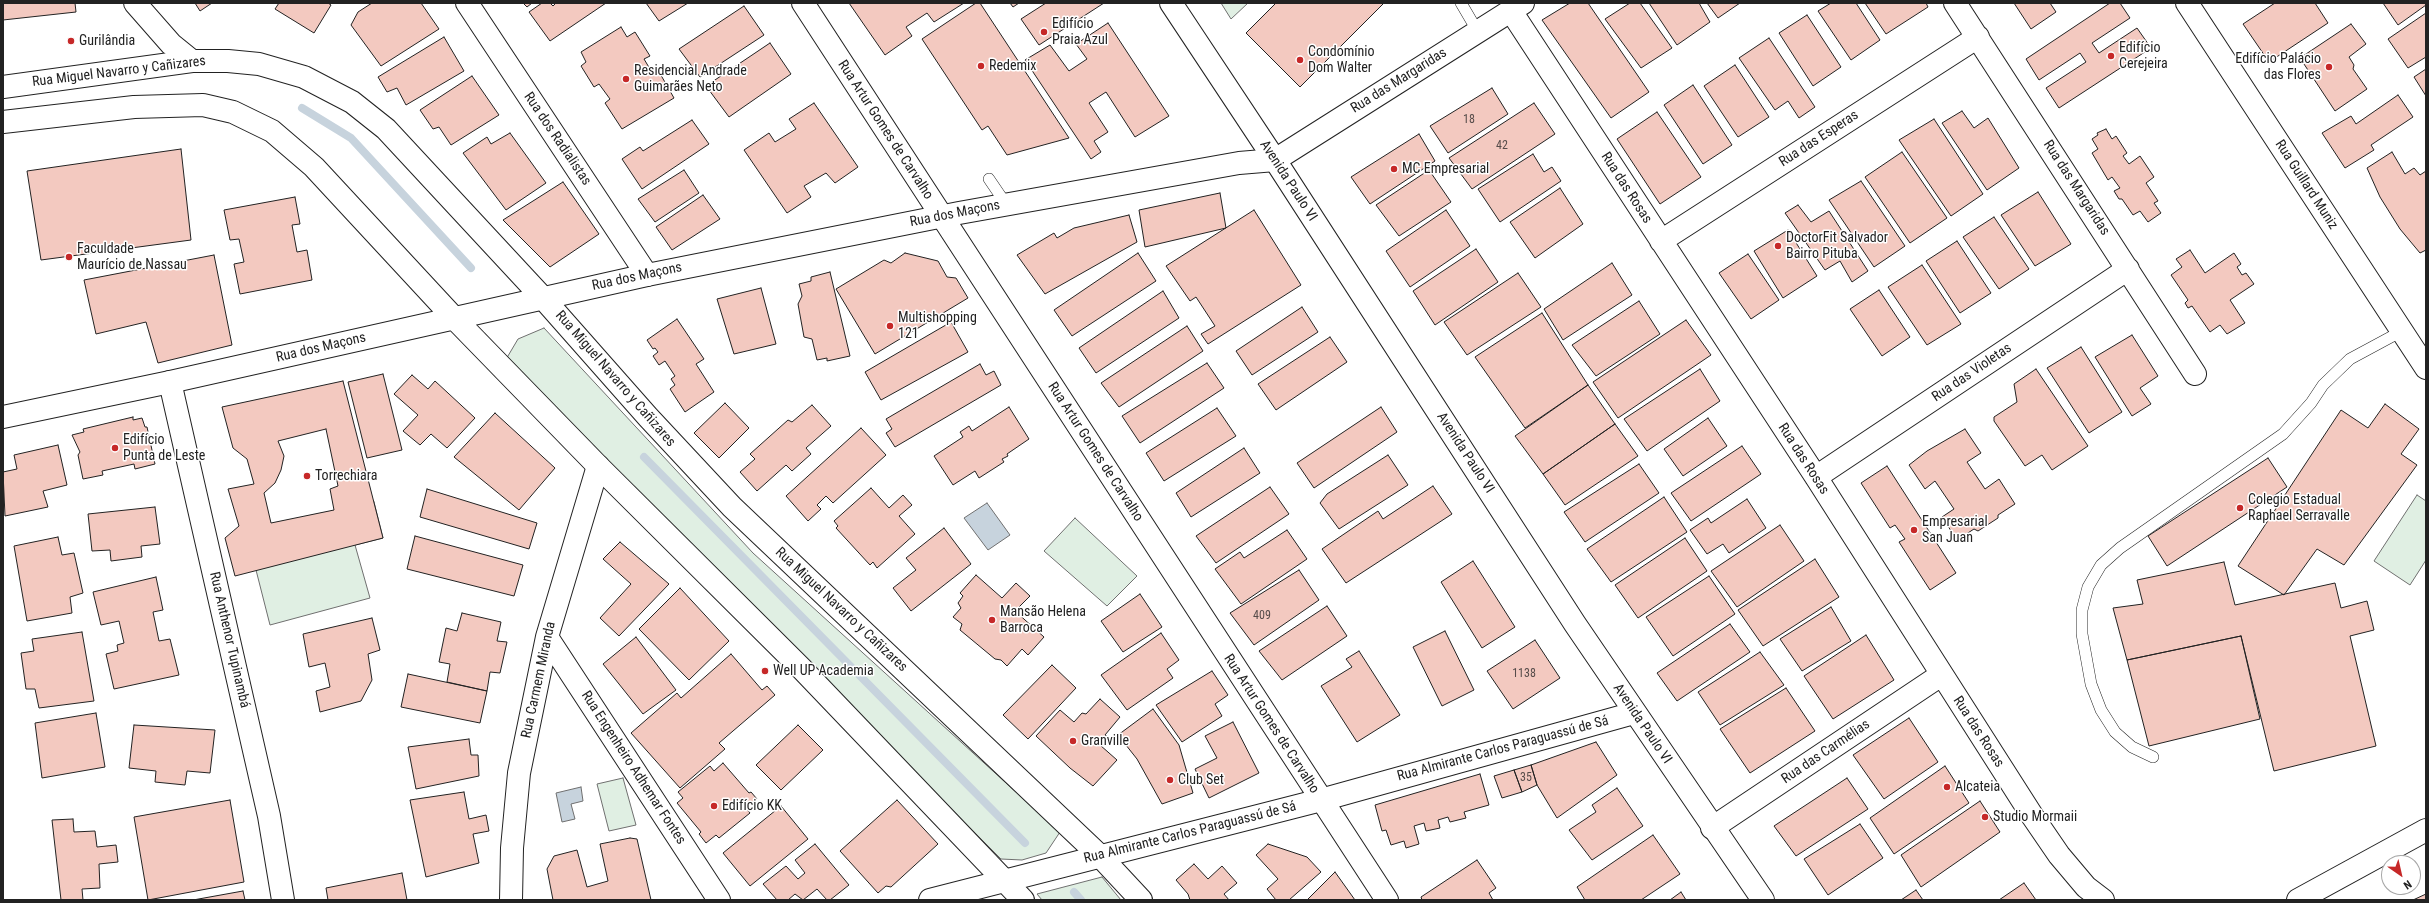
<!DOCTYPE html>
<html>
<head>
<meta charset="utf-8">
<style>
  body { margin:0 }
  #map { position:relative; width:2429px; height:903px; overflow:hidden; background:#fff; font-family:"Roboto Condensed",sans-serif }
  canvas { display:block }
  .frame { position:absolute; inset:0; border:4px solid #222; pointer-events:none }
  .north { position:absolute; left:2381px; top:855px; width:40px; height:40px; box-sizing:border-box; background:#fff; border:1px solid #a7a7a7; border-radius:50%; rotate:146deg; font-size:11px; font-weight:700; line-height:16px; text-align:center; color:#222 }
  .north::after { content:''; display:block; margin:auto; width:14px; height:18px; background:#c62828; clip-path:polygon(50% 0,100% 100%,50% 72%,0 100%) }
</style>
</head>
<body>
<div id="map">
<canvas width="2429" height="903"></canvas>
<div class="frame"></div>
<div class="north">N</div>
</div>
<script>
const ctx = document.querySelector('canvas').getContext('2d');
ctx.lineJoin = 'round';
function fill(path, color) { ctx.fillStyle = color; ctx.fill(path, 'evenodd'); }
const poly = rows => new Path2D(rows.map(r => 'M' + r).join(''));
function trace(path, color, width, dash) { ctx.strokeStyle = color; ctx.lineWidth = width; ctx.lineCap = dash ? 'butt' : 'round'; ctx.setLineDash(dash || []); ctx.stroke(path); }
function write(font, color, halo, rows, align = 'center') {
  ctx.font = font + ' "Roboto Condensed",sans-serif'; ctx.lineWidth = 3; ctx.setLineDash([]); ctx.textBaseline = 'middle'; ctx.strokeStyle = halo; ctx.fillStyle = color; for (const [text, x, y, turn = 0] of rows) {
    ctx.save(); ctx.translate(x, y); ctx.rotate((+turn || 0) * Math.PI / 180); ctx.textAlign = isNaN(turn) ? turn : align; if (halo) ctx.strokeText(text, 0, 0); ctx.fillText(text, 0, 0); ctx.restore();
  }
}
const green = poly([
  [1221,3,1248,3,1231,19,1221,3],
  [544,328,753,553,1060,832,1046,853,1022,860,1001,859,505,361,518,339,544,328],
  [2417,495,2426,501,2426,560,2410,585,2374,561,2417,495],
  [374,502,383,538,355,545,370,598,270,625,256,570,283,522,374,502],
  [1075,518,1137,576,1107,606,1044,551,1075,518],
  [623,778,636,825,609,831,597,784,623,778],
  [1102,877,1121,900,1042,900,1037,894,1102,877]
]);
fill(green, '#e0efe3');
trace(green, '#6f6f6f', 1);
const water = poly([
  [987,503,1010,535,988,550,964,518,987,503],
  [581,787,583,801,571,804,575,819,562,822,556,793,581,787]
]);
fill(water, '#c7d3dd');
trace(water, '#6f6f6f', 1);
trace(poly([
  [302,108,351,138,471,268],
  [644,457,1025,843],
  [1074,892,1081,900]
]), '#c7d3dd', 8);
const building = poly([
  [3,3,75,3,76,12,3,20,3,3],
  [195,3,212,3,200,11,195,3],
  [279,3,328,3,331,5,314,33,275,9,279,3],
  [372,3,421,3,439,29,381,66,351,25,358,12,372,3],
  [523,3,532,3,527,7,523,3],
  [542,3,550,3,553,6,556,3,606,3,550,41,529,12,542,3],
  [646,3,688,3,659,21,646,3],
  [849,3,964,3,934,22,927,13,906,27,912,36,885,55,849,3],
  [976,3,980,3,1069,138,1007,155,988,126,982,130,922,39,976,3],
  [1010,3,1019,3,1013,7,1010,3],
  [1046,3,1104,3,1039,45,1021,19,1046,3],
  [1276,3,1384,3,1300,87,1246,33,1276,3],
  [1570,3,1588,3,1649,92,1611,118,1542,20,1570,3],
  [1630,3,1640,3,1672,48,1641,68,1605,19,1630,3],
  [1649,3,1699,3,1710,22,1677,45,1649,3],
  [1707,3,1740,3,1718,18,1707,3],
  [1831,3,1856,3,1880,40,1851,60,1818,11,1831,3],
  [1865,3,1926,3,1928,7,1886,34,1865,3],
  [2014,3,2050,3,2056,12,2031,29,2014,3],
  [2110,3,2120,3,2130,18,2092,43,2099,53,2137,28,2151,48,2059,108,2046,88,2086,62,2080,53,2039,80,2026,59,2110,3],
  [2275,3,2315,3,2328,23,2269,62,2243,24,2275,3],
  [2383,3,2426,3,2426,5,2398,25,2383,3],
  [744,6,764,35,700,77,679,49,744,6],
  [2426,13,2426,57,2408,68,2388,39,2426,13],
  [1807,15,1841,67,1813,86,1779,33,1807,15],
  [1108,23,1169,116,1135,137,1106,92,1089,103,1108,132,1094,141,1101,152,1091,159,1025,60,1050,45,1069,71,1087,59,1076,44,1108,23],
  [2351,24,2366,44,2349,57,2354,65,2353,69,2367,89,2335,111,2300,58,2351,24],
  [621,27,627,37,635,32,650,56,644,59,653,74,658,70,674,98,622,129,605,103,610,99,599,84,594,87,581,66,586,62,581,52,621,27],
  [444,37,464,71,406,105,397,88,387,92,378,77,444,37],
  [1769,38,1815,107,1799,118,1788,101,1775,110,1739,58,1769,38],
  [770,43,791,74,729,117,706,86,770,43],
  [1735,65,1769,117,1738,137,1704,86,1735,65],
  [2426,69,2426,96,2414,77,2426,69],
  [472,76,499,115,451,145,439,127,433,129,420,110,472,76],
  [1693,85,1732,145,1703,164,1664,105,1693,85],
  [1492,88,1508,114,1448,153,1430,126,1492,88],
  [2398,95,2413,117,2371,145,2374,150,2345,168,2322,133,2351,116,2356,124,2398,95],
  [814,103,858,167,835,183,826,173,804,186,811,197,787,213,744,150,769,133,775,142,796,129,789,119,814,103],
  [1534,103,1555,134,1472,189,1449,158,1534,103],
  [1962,111,1974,128,1988,118,2019,168,1987,190,1942,123,1962,111],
  [1657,112,1701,177,1660,204,1617,139,1657,112],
  [1934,119,1983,194,1951,216,1899,140,1934,119],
  [692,120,709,144,642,189,622,159,640,147,643,151,692,120],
  [2106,129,2112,139,2116,136,2127,153,2123,156,2129,164,2140,156,2154,177,2146,183,2158,201,2154,203,2161,213,2148,222,2140,211,2133,215,2122,199,2119,199,2114,191,2120,188,2112,177,2108,180,2092,153,2098,149,2092,139,2098,135,2097,133,2106,129],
  [510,133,546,183,506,210,463,153,487,137,491,144,510,133],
  [1419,134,1435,161,1370,204,1351,177,1419,134],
  [181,149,191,240,41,260,27,171,181,149],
  [1902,152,1947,218,1910,243,1865,177,1902,152],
  [2392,152,2405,174,2414,168,2420,175,2426,171,2426,250,2420,253,2400,229,2380,197,2367,168,2392,152],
  [1533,154,1544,172,1552,167,1561,181,1500,222,1478,189,1533,154],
  [684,170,699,193,655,222,638,199,684,170],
  [1429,170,1451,202,1399,236,1376,205,1429,170],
  [1861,181,1905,246,1874,267,1829,200,1861,181],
  [563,182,599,234,550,267,503,220,563,182],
  [1560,188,1583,224,1535,258,1510,222,1560,188],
  [2038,192,2071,244,2035,266,2001,215,2038,192],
  [1220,193,1226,228,1145,247,1139,210,1220,193],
  [703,195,720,219,672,250,656,227,703,195],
  [295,197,300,224,292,225,297,252,307,250,312,280,240,294,234,264,244,262,239,239,230,240,224,210,295,197],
  [1798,205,1811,222,1829,211,1868,271,1852,282,1840,261,1825,270,1785,213,1798,205],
  [1254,210,1301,285,1208,344,1201,334,1215,326,1196,297,1190,301,1166,266,1254,210],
  [1446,210,1470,246,1410,287,1386,251,1446,210],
  [1129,215,1137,242,1045,294,1017,255,1054,233,1057,238,1074,228,1129,215],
  [1994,217,2029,269,1999,289,1963,237,1994,217],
  [1788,230,1817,276,1783,298,1754,251,1788,230],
  [1957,241,1991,293,1960,313,1926,261,1957,241],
  [1476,249,1498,282,1435,325,1413,291,1476,249],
  [2190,250,2205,273,2234,253,2241,264,2237,267,2242,275,2246,273,2254,284,2230,300,2245,323,2227,334,2220,325,2210,332,2192,306,2188,308,2185,303,2188,300,2171,275,2182,267,2176,259,2190,250],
  [905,253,938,261,947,277,956,278,968,298,875,354,836,289,884,260,891,263,905,253],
  [1138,253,1156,281,1072,336,1054,310,1138,253],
  [1748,254,1779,300,1751,319,1719,273,1748,254],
  [214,255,232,345,158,363,146,322,96,334,84,280,214,255],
  [1612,263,1632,295,1563,340,1544,309,1612,263],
  [1922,265,1961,324,1927,345,1888,287,1922,265],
  [830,272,850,356,827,361,827,358,817,360,812,339,804,337,798,304,802,296,799,284,811,281,811,277,830,272],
  [1518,273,1541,307,1467,355,1444,322,1518,273],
  [761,288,776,344,734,354,717,299,761,288],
  [1879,290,1910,337,1882,356,1850,309,1879,290],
  [1163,291,1179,318,1096,373,1079,348,1163,291],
  [1639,301,1660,334,1596,376,1572,345,1639,301],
  [1302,307,1318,332,1252,375,1236,351,1302,307],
  [1542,313,1588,385,1525,428,1475,357,1542,313],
  [677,319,704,359,696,364,714,392,685,412,670,389,675,385,671,379,675,376,665,361,659,365,653,356,658,352,655,348,653,349,647,340,677,319],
  [1686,320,1711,355,1618,418,1593,382,1686,320],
  [951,322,968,352,881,400,865,372,951,322],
  [1187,326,1203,351,1119,407,1101,383,1187,326],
  [2132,335,2158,376,2140,388,2151,404,2132,416,2095,357,2132,335],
  [1330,337,1347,362,1276,410,1258,384,1330,337],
  [2081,347,2122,412,2089,433,2047,368,2081,347],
  [1207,363,1224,388,1140,443,1122,416,1207,363],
  [980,364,986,375,994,371,1001,385,895,447,886,433,892,429,886,419,980,364],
  [1700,369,1720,401,1647,451,1624,419,1700,369],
  [2036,369,2088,446,2052,470,2042,455,2025,466,1994,421,1994,417,2017,402,2014,384,2036,369],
  [383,374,402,450,367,458,348,382,383,374],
  [412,375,428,389,435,381,475,418,447,448,431,434,420,445,403,431,418,415,394,394,412,375],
  [343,381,383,538,235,576,225,538,239,526,228,489,254,484,247,459,233,448,222,407,343,381],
  [1588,385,1615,424,1543,474,1515,436,1588,385],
  [725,403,749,428,719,458,694,433,725,403],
  [2385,404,2419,429,2401,454,2417,465,2344,565,2317,549,2284,595,2238,566,2341,410,2368,428,2385,404],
  [812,405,831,426,806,448,811,454,792,471,786,465,757,491,740,472,755,459,750,454,788,420,792,422,812,405],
  [1009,407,1029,439,1007,454,1008,456,1002,459,1004,462,979,478,975,471,953,485,934,456,963,437,960,432,969,426,972,431,1009,407],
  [1381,407,1397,432,1314,488,1297,463,1381,407],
  [1217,408,1236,436,1164,481,1146,453,1217,408],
  [495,413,555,468,519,510,454,457,495,413],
  [133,417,133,420,142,418,145,427,147,427,155,464,135,469,134,464,102,471,103,475,83,479,78,455,80,452,72,435,84,432,83,429,133,417],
  [1708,418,1727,446,1683,476,1664,449,1708,418],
  [1615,424,1638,456,1565,505,1543,474,1615,424],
  [861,428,886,455,833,503,826,496,817,505,821,509,808,521,786,496,861,428],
  [326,429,338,486,330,489,334,510,271,523,264,493,275,483,281,470,284,456,278,441,326,429],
  [1965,429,1981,453,1967,462,1985,489,1999,479,2015,504,1998,515,1998,518,1978,531,1974,529,1957,540,1942,517,1954,509,1935,481,1925,489,1909,465,1927,451,1965,429],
  [58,445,67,485,43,491,48,507,5,516,3,472,17,469,14,455,58,445],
  [1742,446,1761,474,1691,521,1671,493,1742,446],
  [1244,448,1260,473,1191,517,1176,493,1244,448],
  [1388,455,1408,485,1339,529,1320,503,1327,494,1388,455],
  [2268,458,2287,487,2167,566,2148,536,2268,458],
  [1639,464,1659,493,1585,542,1564,512,1639,464],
  [1887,466,1956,573,1930,590,1899,542,1905,539,1895,525,1890,528,1861,483,1887,466],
  [1433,486,1452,514,1346,583,1322,549,1378,511,1383,519,1433,486],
  [1270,487,1289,514,1216,563,1196,536,1270,487],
  [871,488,889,508,903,495,912,505,899,516,915,534,877,568,873,562,870,565,836,528,838,526,834,521,871,488],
  [427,489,537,523,529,549,420,517,427,489],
  [1664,497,1687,532,1611,582,1587,549,1664,497],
  [1747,499,1766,528,1729,553,1723,544,1707,554,1690,530,1708,518,1711,523,1747,499],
  [155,507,160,544,141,546,142,557,111,561,110,550,92,551,88,514,155,507],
  [1780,525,1804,561,1737,607,1711,571,1780,525],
  [944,528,971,564,911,611,893,588,916,570,906,558,944,528],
  [1287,530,1307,559,1241,604,1215,569,1240,552,1244,558,1287,530],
  [415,536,523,565,514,596,407,569,415,536],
  [58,537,62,555,74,553,83,593,70,597,72,613,27,621,14,546,58,537],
  [1685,538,1707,571,1638,618,1615,585,1685,538],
  [620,542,669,584,619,636,600,618,631,584,603,559,620,542],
  [1815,559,1839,597,1763,646,1738,610,1815,559],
  [1473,561,1515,627,1482,648,1441,582,1473,561],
  [2224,562,2235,605,2335,583,2341,608,2367,601,2374,630,2350,636,2376,746,2274,771,2241,636,2127,660,2113,608,2143,604,2137,580,2224,562],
  [1299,570,1319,600,1254,645,1230,613,1299,570],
  [976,575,1002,598,1016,583,1030,596,1015,611,1044,637,1028,655,1022,649,1007,666,1001,660,995,659,960,630,962,624,953,617,961,608,958,603,963,596,960,593,976,575],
  [1709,576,1735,614,1673,656,1646,617,1709,576],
  [156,577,163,610,153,612,159,641,170,639,179,675,114,689,106,654,118,651,117,645,124,643,119,621,101,625,93,592,156,577],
  [680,588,729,641,689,680,639,629,680,588],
  [1140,594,1162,627,1123,652,1101,621,1140,594],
  [1327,606,1347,636,1282,680,1259,651,1327,606],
  [1831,607,1851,641,1802,671,1780,639,1831,607],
  [462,613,501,622,497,641,507,642,500,673,490,672,487,691,447,682,450,664,439,662,446,628,457,631,462,613],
  [372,618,380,650,368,654,372,680,361,701,320,712,316,691,330,687,325,663,309,667,303,634,372,618],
  [1730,624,1750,652,1677,701,1657,673,1730,624],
  [1445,631,1474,690,1442,706,1413,647,1445,631],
  [82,632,94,701,39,708,35,689,26,689,21,653,34,651,32,639,82,632],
  [1161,633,1179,660,1167,669,1173,678,1127,710,1101,675,1161,633],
  [1866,635,1894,680,1833,719,1804,676,1866,635],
  [2241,636,2260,719,2149,746,2127,660,2241,636],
  [636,637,676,690,643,714,603,664,636,637],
  [1535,640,1560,678,1513,709,1487,671,1535,640],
  [1359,651,1400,715,1357,742,1321,686,1352,667,1346,659,1359,651],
  [1760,652,1784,685,1720,725,1698,692,1760,652],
  [731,654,762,690,767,686,775,695,719,743,725,749,680,788,631,733,677,693,681,698,731,654],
  [1052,665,1076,688,1028,739,1003,715,1052,665],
  [1212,671,1228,695,1215,704,1222,716,1182,742,1156,705,1212,671],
  [408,674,487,691,480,723,401,707,408,674],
  [1786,688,1815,731,1750,773,1720,729,1786,688],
  [1100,699,1120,717,1105,735,1108,737,1100,745,1117,760,1093,786,1070,768,1036,736,1060,710,1074,722,1082,713,1086,714,1100,699],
  [1153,709,1179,745,1193,793,1162,804,1137,759,1118,735,1153,709],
  [96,713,105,767,42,778,35,723,96,713],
  [1909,718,1938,762,1884,799,1853,755,1909,718],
  [1233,722,1259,773,1209,798,1195,769,1217,758,1205,736,1233,722],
  [134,725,215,730,210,773,187,771,185,785,155,782,156,771,129,768,134,725],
  [798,725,823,750,781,790,756,765,798,725],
  [469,739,471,755,478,755,479,776,416,789,408,747,469,739],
  [1596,742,1617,775,1557,818,1537,785,1531,765,1596,742],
  [723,763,749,793,751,792,757,799,746,808,750,813,719,838,716,835,706,843,699,834,701,832,677,803,683,798,678,792,710,766,714,771,723,763],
  [1531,765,1537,785,1522,792,1514,770,1531,765],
  [1945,766,1969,803,1894,854,1870,818,1945,766],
  [1514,770,1522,792,1502,798,1494,776,1514,770],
  [1480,774,1489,805,1464,812,1466,818,1450,822,1448,817,1438,820,1440,828,1426,831,1424,823,1414,826,1419,844,1406,848,1404,841,1391,845,1386,830,1382,831,1375,805,1480,774],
  [1847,778,1868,809,1796,856,1774,826,1847,778],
  [1617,788,1643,826,1592,860,1569,830,1596,812,1592,805,1617,788],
  [464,792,469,819,486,815,489,831,473,834,479,863,426,877,410,800,464,792],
  [230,800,244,882,148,900,134,817,230,800],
  [897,800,938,844,891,887,886,886,878,893,840,851,897,800],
  [1980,801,2000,832,1921,887,1901,855,1980,801],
  [781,806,808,839,750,886,723,853,781,806],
  [73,819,74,832,95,831,97,847,116,845,118,862,99,864,100,888,82,889,83,900,61,900,52,820,73,819],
  [1860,824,1883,858,1828,895,1804,859,1860,824],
  [1653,835,1680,874,1641,900,1585,900,1577,887,1653,835],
  [630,838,637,839,651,900,553,900,547,869,554,856,577,850,587,887,608,881,600,844,630,838],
  [815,844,849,885,830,900,827,900,817,889,803,900,795,894,788,900,777,900,763,884,786,866,798,879,805,873,795,860,815,844],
  [1268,844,1307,857,1321,872,1289,900,1276,900,1267,889,1278,879,1256,855,1268,844],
  [1477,860,1496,888,1489,893,1493,900,1422,900,1421,897,1477,860],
  [1194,864,1208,879,1222,866,1237,883,1224,894,1229,900,1190,900,1188,894,1176,880,1194,864],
  [1335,872,1355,900,1307,900,1335,872],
  [402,873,407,900,328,900,326,888,402,873],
  [2024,883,2036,900,1999,900,2024,883],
  [1916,890,1923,900,1901,900,1916,890],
  [243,891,245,900,193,900,243,891],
  [1681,892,1686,900,1670,900,1681,892],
  [2426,894,2426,900,2413,900,2426,894]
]);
fill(building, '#f3c9c0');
trace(building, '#222', 1);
const service = poly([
  [1461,3,1478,32],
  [989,179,1006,204],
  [2153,757,2132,747,2115,732,2101,710,2091,684,2082,634,2082,610,2088,587,2101,565,2120,548,2283,434,2311,403,2323,385,2350,359,2402,331]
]);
const minor = poly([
  [135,3,171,44,192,61],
  [467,3,647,275],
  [803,3,1387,900],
  [1955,3,2195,374],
  [2187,3,2426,368],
  [1511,11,1816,477,2033,817,2059,855,2086,887,2103,900],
  [1661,241,1978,37],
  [170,382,269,816,283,900],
  [1816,477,2128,269],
  [547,637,719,900],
  [1712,828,1941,675],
  [511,900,512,848,519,773,547,637,598,466],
  [930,900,1321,800,1634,713],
  [2298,900,2426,830]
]);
const tertiary = poly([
  [3,87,192,61,228,61,259,64,304,77,352,102,386,129,542,297,648,417,732,507,1100,856,1141,900],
  [3,122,134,107,203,105,233,112,272,131,314,167,454,318,598,466,802,669,1023,900],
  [3,417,170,382,647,275,959,213,1239,163,1275,160,1523,3]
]);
const secondary = poly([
  [1171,3,1275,160,1575,624,1763,900]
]);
trace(service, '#222', 12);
trace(minor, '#222', 24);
trace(tertiary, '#222', 24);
trace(secondary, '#222', 24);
trace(service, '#fff', 11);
trace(minor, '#fff', 22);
trace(tertiary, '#fff', 22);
trace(secondary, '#fff', 22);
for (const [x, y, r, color] of [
  [1044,32,4,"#c62828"],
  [71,41,4,"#c62828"],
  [2111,56,4,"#c62828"],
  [1300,60,4,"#c62828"],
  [981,66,4,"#c62828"],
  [2329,67,4,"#c62828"],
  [626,79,4,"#c62828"],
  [1394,169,4,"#c62828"],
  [1778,246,4,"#c62828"],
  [69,257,4,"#c62828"],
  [890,326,4,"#c62828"],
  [115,448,4,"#c62828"],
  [307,476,4,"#c62828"],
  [2240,508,4,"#c62828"],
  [1914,530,4,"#c62828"],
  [992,620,4,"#c62828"],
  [765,671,4,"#c62828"],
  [1073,741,4,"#c62828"],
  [1170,780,4,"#c62828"],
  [1947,787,4,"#c62828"],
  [714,806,4,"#c62828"],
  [1985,817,4,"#c62828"]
]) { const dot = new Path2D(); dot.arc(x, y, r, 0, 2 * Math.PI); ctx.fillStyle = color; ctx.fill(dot); trace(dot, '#fff', 1.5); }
write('12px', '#564c4a', null, [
  ["18",1469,120],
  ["42",1502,146],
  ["409",1262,616],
  ["1138",1524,674],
  ["35",1526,778]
]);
write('14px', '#222', '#fff', [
  ["Edifício",1052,24],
  ["Praia Azul",1052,40],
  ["Gurilândia",79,41],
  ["Edifício",2119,48],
  ["Cerejeira",2119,64],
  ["Condomínio",1308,52],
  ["Dom Walter",1308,68],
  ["Edifício Palácio",2321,59,"right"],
  ["das Flores",2321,75,"right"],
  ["Redemix",989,66],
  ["Residencial Andrade",634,71],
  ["Guimarães Neto",634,87],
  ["MC Empresarial",1402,169],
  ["DoctorFit Salvador",1786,238],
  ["Bairro Pituba",1786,254],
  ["Faculdade",77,249],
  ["Maurício de Nassau",77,265],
  ["Multishopping",898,318],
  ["121",898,334],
  ["Edifício",123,440],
  ["Punta de Leste",123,456],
  ["Torrechiara",315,476],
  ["Colegio Estadual",2248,500],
  ["Raphael Serravalle",2248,516],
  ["Empresarial",1922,522],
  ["San Juan",1922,538],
  ["Mansão Helena",1000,612],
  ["Barroca",1000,628],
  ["Well UP Academia",773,671],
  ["Granville",1081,741],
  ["Club Set",1178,780],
  ["Alcateia",1955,787],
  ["Edifício KK",722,806],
  ["Studio Mormaii",1993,817]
], 'left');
write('14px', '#222', '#fff', [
  ["Rua Miguel Navarro y Cañizares",119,72,-7],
  ["Rua das Margaridas",1399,81,-32],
  ["Rua Artur Gomes de Carvalho",885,130,57],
  ["Rua dos Radialistas",557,139,56],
  ["Rua das Esperas",1819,139,-33],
  ["Avenida Paulo VI",1288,181,57],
  ["Rua Guillard Muniz",2306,185,57],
  ["Rua das Rosas",1626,188,57],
  ["Rua das Margaridas",2076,188,57],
  ["Rua dos Maçons",955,214,-11],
  ["Rua dos Maçons",637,277,-12],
  ["Rua dos Maçons",321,348,-13],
  ["Rua das Violetas",1972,373,-34],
  ["Rua Miguel Navarro y Cañizares",615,379,49],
  ["Rua Artur Gomes de Carvalho",1095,452,57],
  ["Avenida Paulo VI",1465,453,57],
  ["Rua das Rosas",1803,459,57],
  ["Rua Miguel Navarro y Cañizares",841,610,43],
  ["Rua Anthenor Tupinambá",229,640,77],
  ["Rua Carmem Miranda",539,680,-78],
  ["Rua Artur Gomes de Carvalho",1271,724,57],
  ["Avenida Paulo VI",1642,724,56],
  ["Rua das Rosas",1978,732,57],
  ["Rua Almirante Carlos Paraguassú de Sá",1503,749,-15],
  ["Rua das Carmélias",1826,752,-34],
  ["Rua Engenheiro Adhemar Fontes",633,768,57],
  ["Rua Almirante Carlos Paraguassú de Sá",1190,833,-14]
]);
</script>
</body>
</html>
